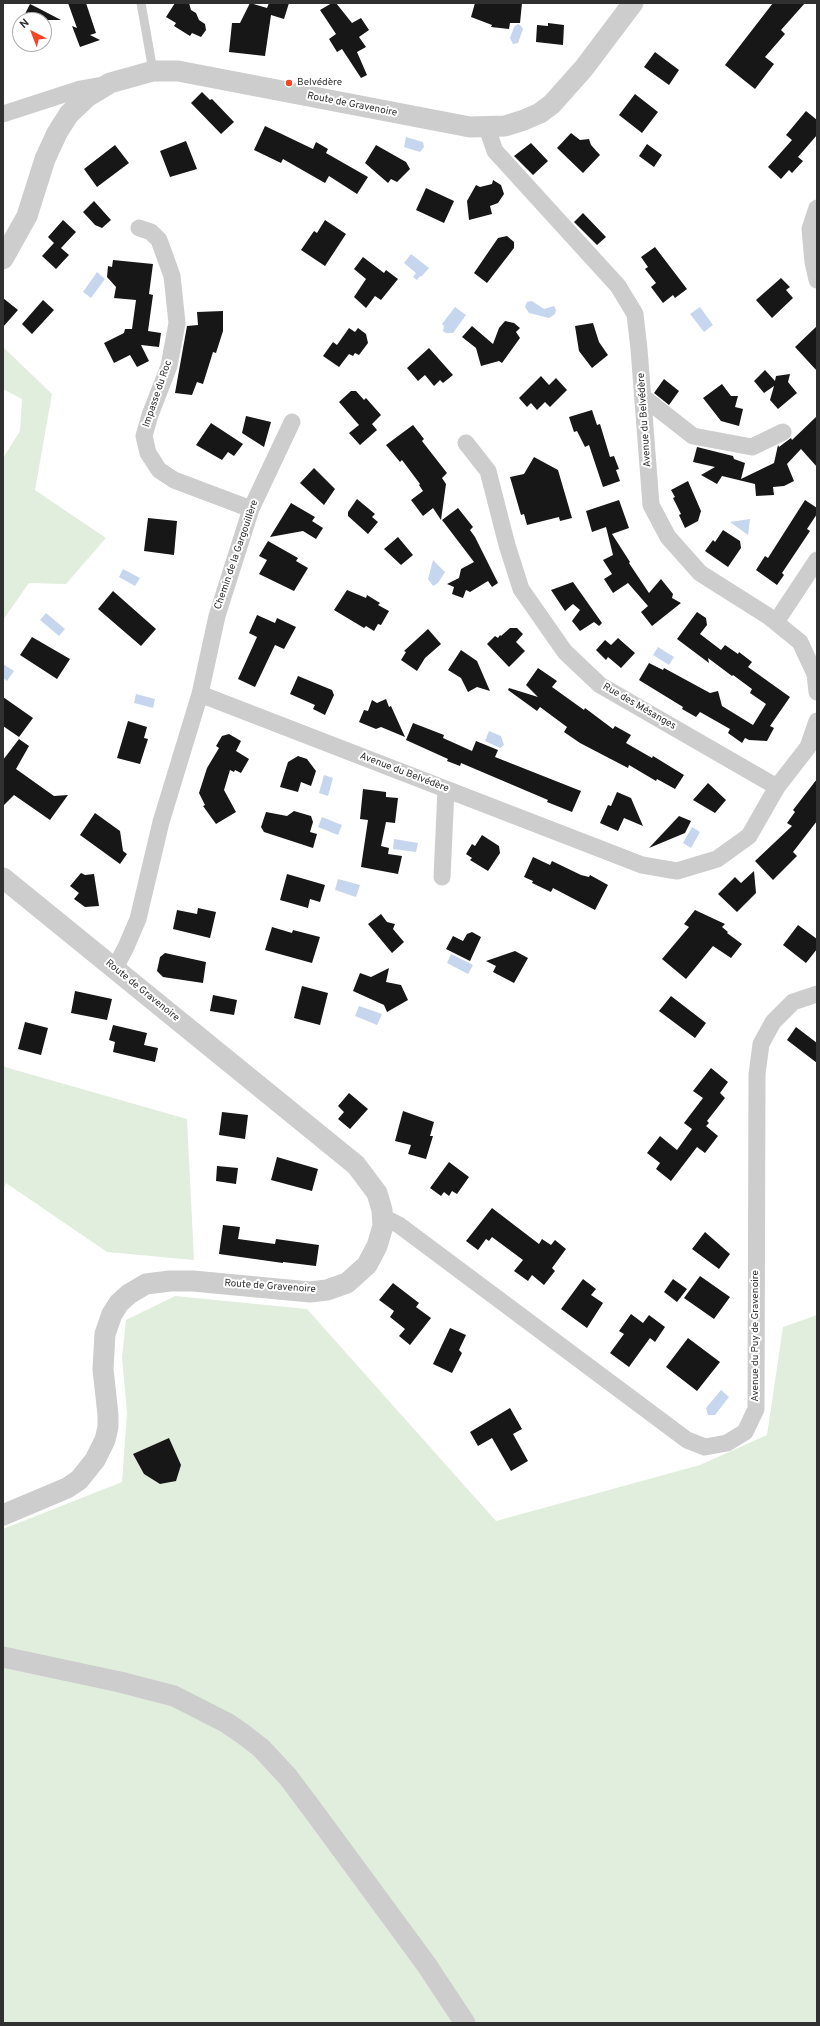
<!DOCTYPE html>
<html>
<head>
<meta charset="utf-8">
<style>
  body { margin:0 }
  #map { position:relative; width:820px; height:2026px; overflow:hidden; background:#fff; font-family:Overpass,sans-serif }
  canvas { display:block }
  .frame { position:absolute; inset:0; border:4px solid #303030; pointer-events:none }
  .north { position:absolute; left:12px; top:12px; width:40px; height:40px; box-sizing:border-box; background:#fff; border:1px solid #acacac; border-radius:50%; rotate:318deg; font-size:11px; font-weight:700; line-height:16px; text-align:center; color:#303030 }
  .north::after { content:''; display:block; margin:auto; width:14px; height:18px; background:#f44624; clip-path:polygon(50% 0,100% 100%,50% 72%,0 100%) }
</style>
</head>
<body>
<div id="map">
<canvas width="820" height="2026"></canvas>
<div class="frame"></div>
<div class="north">N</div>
</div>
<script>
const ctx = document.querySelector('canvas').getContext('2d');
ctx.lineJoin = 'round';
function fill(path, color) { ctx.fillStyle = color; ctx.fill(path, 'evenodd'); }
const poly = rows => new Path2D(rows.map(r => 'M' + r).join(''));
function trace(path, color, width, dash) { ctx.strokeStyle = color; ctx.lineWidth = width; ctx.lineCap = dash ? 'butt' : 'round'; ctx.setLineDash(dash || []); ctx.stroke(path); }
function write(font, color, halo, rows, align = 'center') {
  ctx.font = font + ' Overpass,sans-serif'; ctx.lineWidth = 4; ctx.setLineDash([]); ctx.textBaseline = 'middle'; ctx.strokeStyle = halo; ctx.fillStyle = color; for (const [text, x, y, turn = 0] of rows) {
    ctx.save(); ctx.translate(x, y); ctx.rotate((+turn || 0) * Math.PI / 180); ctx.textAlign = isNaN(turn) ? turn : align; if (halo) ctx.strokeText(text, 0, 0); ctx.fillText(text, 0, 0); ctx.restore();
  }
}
fill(poly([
  [3,347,52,394,35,490,106,538,66,584,29,583,3,620,3,458,20,431,22,399,3,389],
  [3,1064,5,1067,187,1119,194,1260,107,1252,6,1183,3,1190],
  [175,1296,307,1309,496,1521,700,1465,767,1435,783,1327,817,1315,817,2023,3,2023,3,1529,122,1482,127,1413,122,1357,126,1320]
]), '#e2eedd');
fill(poly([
  [518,24,521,26,523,29,518,43,513,44,510,38,514,27],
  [406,137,423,142,424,147,420,152,404,147],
  [411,254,429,268,421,277,420,276,417,280,413,277,416,273,404,263],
  [97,272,105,279,91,298,83,292],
  [532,301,544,309,554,306,556,310,555,314,549,318,529,313,525,307,527,302],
  [455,307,466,315,453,333,446,333,443,331,444,326,442,324],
  [700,307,713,325,704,332,690,314],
  [750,519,748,535,730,522],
  [433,560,445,572,438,583,433,586,428,579],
  [123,569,140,578,135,586,119,577],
  [46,613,65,629,59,636,40,620],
  [658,647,674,657,669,665,653,655],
  [3,664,14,671,7,681,3,678],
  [136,694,155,699,153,708,134,703],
  [489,731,501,736,504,745,500,748,485,741],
  [324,775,333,778,328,796,319,793],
  [322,817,342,825,338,835,318,827],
  [692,827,700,832,691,848,683,843],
  [394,839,418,843,416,852,393,849],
  [338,879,360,885,356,897,335,890],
  [451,954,473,965,468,974,447,963],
  [359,1006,382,1014,377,1025,355,1016],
  [721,1390,729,1397,715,1415,708,1415,706,1408]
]), '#c7d6ef');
fill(poly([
  [68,3,86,3,96,33,90,35,100,40,80,47,72,26,77,28],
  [175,3,189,3,191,10,196,13,199,20,205,24,206,30,201,37,192,33,190,36,174,26,176,23,166,17],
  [250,3,267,8,269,3,289,3,284,19,271,15,265,56,229,52,232,23,240,23],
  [332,3,336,3,352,23,361,18,369,30,359,37,366,47,357,52,367,75,361,78,342,49,337,52,329,39,336,34,320,10],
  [475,3,522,3,520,23,510,23,509,29,491,27,492,25,471,17],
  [773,3,805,3,781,30,785,34,765,57,774,64,755,89,725,65],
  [30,4,38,8,61,20,22,20],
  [548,23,564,25,563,45,536,42,537,25,548,26],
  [655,52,679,70,669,85,644,67],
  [202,92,210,100,212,99,234,122,221,134,191,103],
  [635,94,658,112,642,133,619,115],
  [806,111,817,120,817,135,798,157,803,161,792,173,789,170,781,179,768,167,792,140,786,135],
  [265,126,313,149,316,142,328,149,326,153,368,177,357,194,329,176,325,183,283,159,281,163,254,150],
  [571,133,580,140,589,139,591,145,600,155,583,173,557,148],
  [186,141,197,169,170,177,160,151],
  [531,143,548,161,533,175,514,156],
  [647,144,662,155,654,167,639,156],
  [115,145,129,163,97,187,84,169],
  [376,145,406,162,410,169,397,182,391,179,388,183,365,163],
  [493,180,501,185,504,194,498,203,490,206,492,214,469,220,467,201,476,185,480,187,492,184],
  [426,188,454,201,444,223,416,210],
  [94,201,111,220,102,228,95,225,83,212],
  [583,213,606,237,597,245,574,222],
  [63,220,76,232,61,248,69,255,56,269,42,256,54,243,48,237],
  [325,220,346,234,325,266,301,250,314,231,317,233],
  [507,236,514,242,514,248,487,283,474,273,498,238],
  [655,247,687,289,675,298,673,295,663,303,651,287,656,283,645,269,648,267,641,257],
  [363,257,384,273,386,270,398,279,381,300,375,296,366,308,354,297,366,279,354,269],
  [113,260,153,264,149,294,153,295,148,331,161,333,159,347,141,345,149,361,137,367,130,355,114,363,104,343,124,333,125,329,132,329,136,300,114,298,116,287,107,277,108,266,112,267],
  [781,278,790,287,786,290,793,298,772,318,756,300],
  [3,298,18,310,3,327],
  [43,300,54,310,32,334,22,324],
  [223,311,223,331,216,353,213,352,203,384,197,382,192,395,175,393,187,326,198,325,197,312],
  [505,321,514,323,520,328,516,332,520,338,502,363,499,361,481,366,476,348,462,337,472,326,493,344,499,328],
  [593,323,599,342,608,355,592,368,579,351,575,326],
  [817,326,817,371,795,347],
  [349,328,355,332,358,328,366,334,368,343,359,355,355,353,353,356,349,354,339,367,323,356,333,342,337,345],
  [429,348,453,375,443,383,440,380,434,386,425,375,418,381,407,368],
  [765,370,775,381,776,376,790,374,788,382,797,393,778,409,770,400,774,386,764,393,754,381],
  [541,376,549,385,556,378,567,390,550,407,545,402,537,410,531,403,527,407,519,398],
  [664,379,679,391,669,405,654,393],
  [722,384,731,396,738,396,735,407,743,409,739,426,721,421,703,398],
  [351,391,356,391,364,400,366,398,381,415,372,424,377,430,360,445,349,433,359,425,339,402],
  [592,410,597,425,600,424,610,457,614,456,619,469,616,470,620,481,603,487,589,445,585,447,577,431,574,432,569,417],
  [246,416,271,422,264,447,242,433],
  [817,416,817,467,801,449,787,464,794,481,784,486,773,487,774,495,756,496,755,484,722,476,717,484,701,475,715,467,693,462,697,447,733,456,734,459,745,463,741,479,774,463,778,445,784,457,779,447,791,438,792,440],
  [211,423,243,444,234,456,228,452,222,460,196,445],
  [413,425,424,439,422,441,447,473,442,478,446,484,441,520,433,508,423,516,411,500,423,491,419,485,420,484,402,460,400,462,386,445],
  [534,457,558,470,572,518,560,521,559,517,527,525,524,514,521,515,510,477,524,474],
  [314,468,335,489,324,505,300,483],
  [688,481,701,511,698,521,685,528,679,515,681,514,673,498,675,497,671,490],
  [357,499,375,514,372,517,378,522,368,534,348,516,348,512],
  [619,500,629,528,612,534,630,562,629,563,649,593,661,579,673,594,672,598,681,603,652,626,641,612,648,606,628,583,613,593,604,579,612,574,603,560,613,555,606,527,592,532,586,511],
  [805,500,817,508,817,514,807,529,810,531,782,573,784,575,777,585,756,570,765,556,768,558],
  [291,503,315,517,312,521,323,528,316,539,303,531,270,537],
  [458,508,473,527,470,530,475,537,498,583,492,587,488,581,470,592,466,590,463,598,452,594,454,587,447,584,459,578,461,569,474,562,442,520],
  [148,518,177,521,174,555,144,551],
  [723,530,740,541,741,548,728,567,705,551,713,540,715,542],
  [398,537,413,555,401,565,384,549],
  [268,541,298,558,296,561,308,568,294,591,259,574,267,560,259,556],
  [573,582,602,623,599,626,594,622,580,631,572,621,580,610,573,604,565,611,551,590],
  [347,590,366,598,367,595,380,603,378,605,389,611,381,625,378,624,374,631,366,626,364,628,334,610],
  [113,591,156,629,141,646,98,609],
  [697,612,706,618,707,625,700,634,721,650,725,645,738,654,739,652,752,662,748,667,790,697,770,726,774,728,767,741,749,740,745,738,742,743,728,733,730,729,700,712,696,717,682,709,683,707,639,680,649,663,663,670,664,668,710,693,718,691,722,706,753,725,766,704,750,693,752,689,733,675,732,676,708,658,709,663,677,639],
  [257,615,275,623,277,618,296,627,284,649,275,645,255,687,238,679,257,637,249,633],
  [510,628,517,628,523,634,516,642,525,651,509,667,487,644,495,636,498,638,500,635,501,636],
  [428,629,441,644,425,658,417,671,401,660,406,652,404,651],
  [32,637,70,659,57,679,20,655],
  [618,638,635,653,621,668,608,657,606,660,596,650,605,640,611,645],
  [461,650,477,661,490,691,477,687,468,692,461,678,448,670],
  [538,668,557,681,552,687,584,710,585,708,613,729,615,726,631,735,626,743,652,758,653,756,684,775,675,789,657,779,656,781,629,765,628,768,580,743,564,732,567,727,540,707,537,711,508,690,509,688,538,697,526,685],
  [298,676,332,690,334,695,325,715,313,709,315,705,290,694],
  [3,697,33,718,19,737,3,726],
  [386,699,389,707,391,706,405,737,381,727,376,729,359,722,364,710,368,711,372,700,377,703],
  [128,721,147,727,144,738,148,739,140,764,117,758],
  [413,723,444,735,443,738,472,751,476,741,498,750,495,757,581,791,572,812,547,802,548,800,461,763,460,766,447,761,448,759,406,740],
  [229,734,241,741,236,751,249,759,241,773,235,770,234,772,230,770,224,790,236,812,216,824,203,806,205,805,199,793,207,768,219,748,216,746,222,736],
  [19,739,29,746,16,769,54,796,68,795,50,820,14,795,3,806,3,760],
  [298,756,307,759,316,771,311,786,301,782,298,792,280,787,288,762],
  [817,779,817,821,793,852,797,856,773,880,755,861,792,826,787,823,795,812,793,810],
  [708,783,726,800,715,813,693,800],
  [363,789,386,792,386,797,398,798,395,823,386,822,381,846,389,848,388,854,402,856,398,874,361,867,368,820,360,819],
  [617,792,631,798,643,826,624,818,618,831,600,823,608,805,611,806],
  [294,811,311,816,313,822,310,832,317,834,313,848,264,832,261,827,266,812,287,816],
  [95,813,120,831,123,851,127,854,120,864,80,835],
  [679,816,691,821,685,833,649,848],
  [482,835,499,846,500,853,488,871,470,860,472,858,466,854,472,844,475,846],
  [533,857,550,865,552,861,581,875,589,877,590,875,608,885,595,910,553,888,551,892,532,883,533,881,524,877],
  [754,871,756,893,737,912,718,894,735,877,741,883],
  [81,873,85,875,94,874,99,906,85,907,74,899,79,893,70,886],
  [287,874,325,885,320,902,310,899,308,908,280,900],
  [198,908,216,912,210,938,173,929,177,910,197,914],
  [695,910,725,924,722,927,728,932,727,933,742,944,731,958,713,946,686,979,662,959,689,927,684,924],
  [381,914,387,922,395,924,393,929,404,942,392,953,368,924],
  [798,925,817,939,817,949,806,963,783,945],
  [272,927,292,933,293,930,320,937,312,963,265,950],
  [472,932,481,937,470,961,446,949,453,936,463,941,467,934],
  [515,951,528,958,514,983,493,972,496,966,486,961],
  [165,953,206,962,203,983,163,977,157,971,160,957],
  [389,968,386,982,401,985,408,1000,387,1012,384,1005,353,991,360,973,371,977],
  [302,986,328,993,320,1025,294,1018],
  [75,991,112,999,107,1020,71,1013],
  [213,995,237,1000,234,1015,210,1011],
  [671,996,706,1023,695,1038,659,1011],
  [25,1022,48,1028,41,1055,18,1049],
  [113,1025,147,1033,144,1045,158,1048,155,1062,113,1052,115,1042,109,1040],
  [796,1027,817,1043,817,1063,787,1040],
  [711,1068,728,1082,720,1093,725,1098,707,1121,709,1123,706,1126,718,1136,705,1153,697,1147,671,1181,656,1169,660,1163,647,1153,660,1136,677,1150,692,1129,684,1123,703,1098,693,1091],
  [349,1093,368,1109,350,1129,338,1119,344,1112,338,1106],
  [403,1111,434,1122,430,1136,433,1136,426,1159,408,1154,411,1145,395,1141],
  [222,1112,248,1115,245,1139,219,1135],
  [277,1157,318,1169,312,1191,271,1180],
  [449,1162,469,1177,457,1194,452,1191,449,1196,444,1192,441,1196,430,1188],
  [217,1166,238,1168,236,1184,216,1181],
  [492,1208,539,1244,542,1239,551,1245,555,1240,566,1249,552,1268,555,1271,544,1285,532,1275,528,1281,514,1271,523,1260,492,1237,489,1241,486,1239,478,1250,466,1241],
  [223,1225,240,1227,238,1239,275,1244,276,1239,319,1245,316,1266,283,1262,283,1263,219,1254],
  [705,1232,730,1254,719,1269,692,1249],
  [700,1276,730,1297,714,1319,684,1298],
  [583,1279,596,1289,591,1295,603,1303,587,1328,561,1309],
  [673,1279,687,1289,677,1302,664,1292],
  [393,1283,419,1303,416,1307,431,1318,410,1345,399,1336,405,1329,390,1317,394,1311,379,1300],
  [631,1314,643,1323,649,1315,665,1327,655,1342,650,1338,629,1367,610,1353,624,1334,619,1331],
  [450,1328,466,1335,459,1350,462,1353,452,1373,433,1364],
  [688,1338,720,1362,697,1391,666,1367],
  [510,1408,522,1429,513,1434,528,1461,511,1471,492,1438,478,1446,470,1432],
  [169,1438,181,1465,176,1481,160,1484,144,1474,133,1454]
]), '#171717');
trace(poly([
  [141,3,153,71]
]), '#cdcdcd', 9);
trace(poly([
  [3,114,80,89,103,85],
  [487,128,495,151,618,286,635,314,639,349,651,505,668,537,700,573,768,616,800,642,815,674,817,692],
  [817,208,810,229,813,262,817,280],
  [139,228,151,232,159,240,172,276,177,323,169,366,150,415,144,436,148,453,159,470,174,480,251,509],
  [643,397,693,436,752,447,783,432],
  [466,443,488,471,507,545,521,589,565,652,600,685,777,787],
  [776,622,817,560],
  [200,694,642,865,677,871,717,859,749,836,777,787,808,747,817,721],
  [442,877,446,789],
  [115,968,126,947,138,919,161,822,200,694,217,616,251,509,292,422],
  [383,1217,399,1225,687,1440,705,1447,727,1443,745,1432,756,1409,757,1074,761,1044,773,1022,793,1002,817,994]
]), '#cdcdcd', 17);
trace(poly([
  [3,259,27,216,45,159,57,133,69,114,87,97,110,83,153,71,178,71,470,127,505,126,524,120,540,113,552,104,584,68,633,3],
  [3,878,356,1165,377,1193,382,1210,383,1226,377,1246,367,1265,347,1283,327,1290,310,1292,193,1281,170,1281,146,1284,129,1294,119,1303,112,1314,105,1334,103,1369,108,1415,108,1427,105,1440,95,1460,79,1480,67,1488,3,1515],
  [3,1657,120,1682,174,1696,227,1723,243,1734,261,1748,288,1777,312,1809,426,1964,465,2023]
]), '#cdcdcd', 21);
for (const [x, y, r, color] of [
  [289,83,4,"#f44624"]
]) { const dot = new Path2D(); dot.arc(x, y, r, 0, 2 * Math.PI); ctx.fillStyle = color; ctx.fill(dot); trace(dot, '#fff', 1.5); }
write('10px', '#303030', '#fff', [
  ["Belvédère",297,83]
], 'left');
write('10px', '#303030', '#fff', [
  ["Route de Gravenoire",352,105,11],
  ["Impasse du Roc",158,394,-71],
  ["Avenue du Belvédère",645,420,-94],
  ["Chemin de la Gargouillère",237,555,-71],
  ["Rue des Mésanges",639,707,30],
  ["Avenue du Belvédère",404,773,21],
  ["Route de Gravenoire",142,991,39],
  ["Route de Gravenoire",270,1287,4],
  ["Avenue du Puy de Gravenoire",756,1336,-90]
]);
</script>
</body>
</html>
